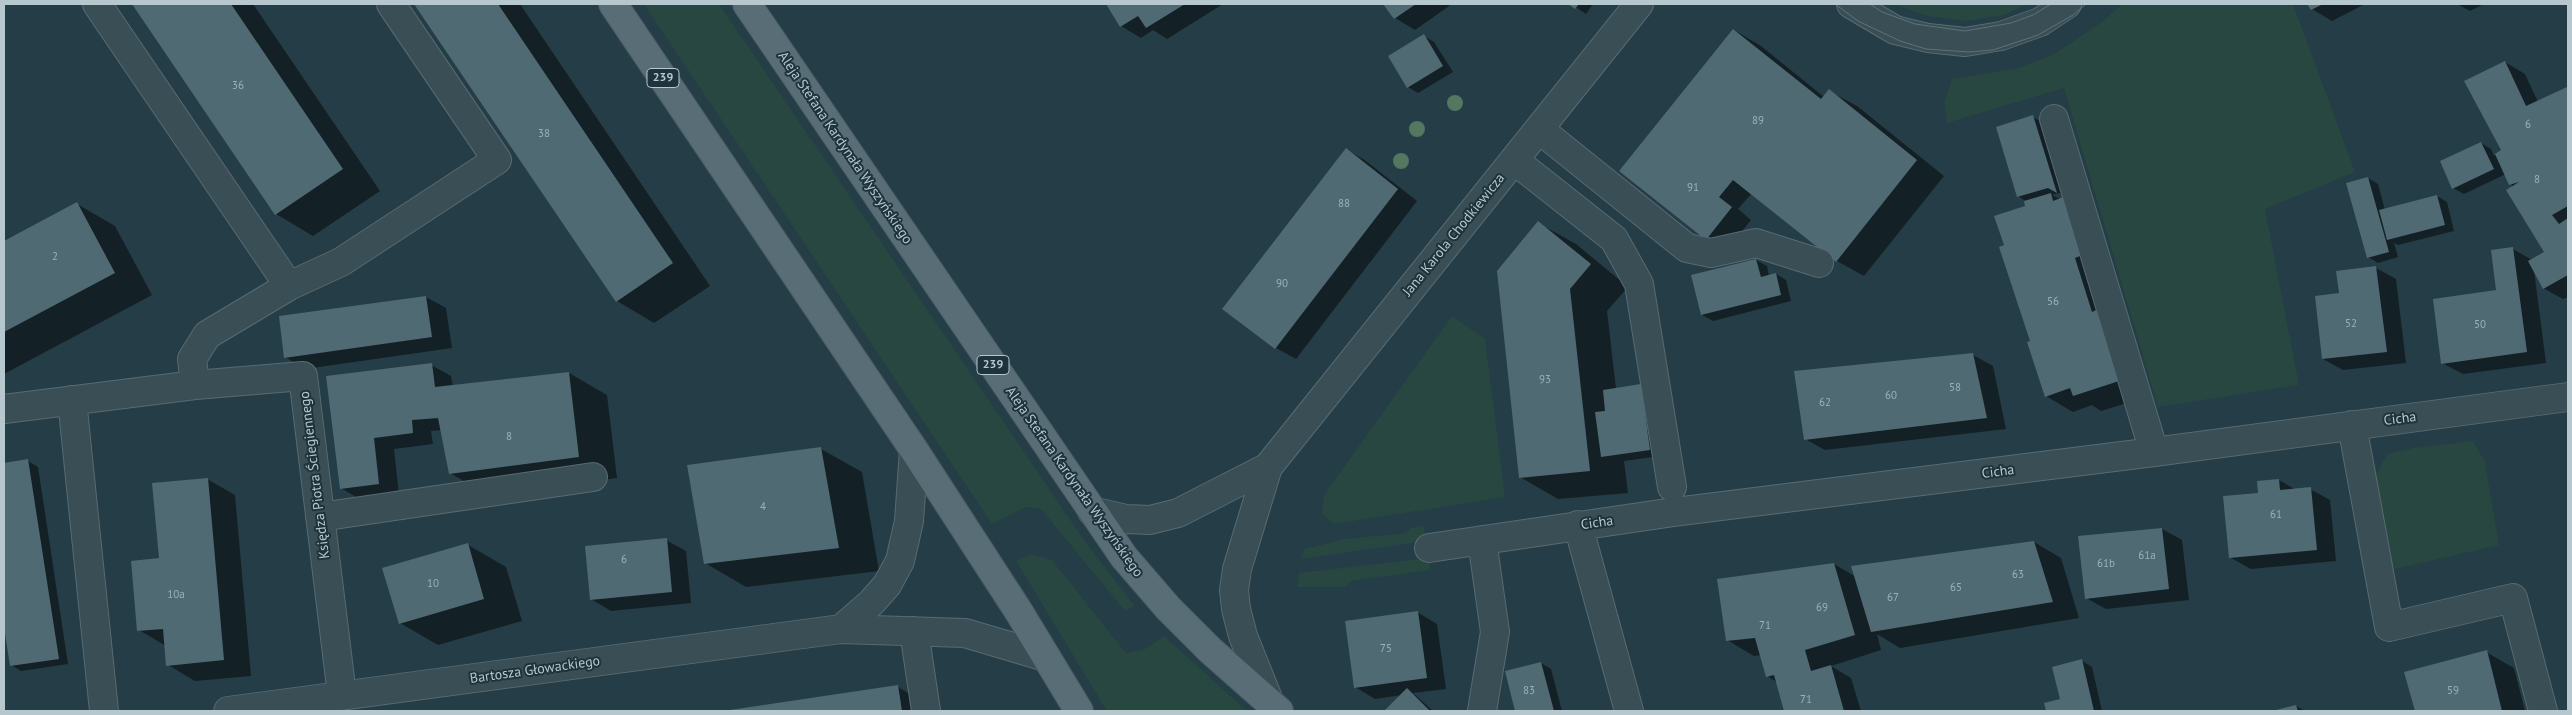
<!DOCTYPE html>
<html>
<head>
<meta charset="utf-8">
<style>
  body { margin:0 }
  #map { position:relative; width:2572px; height:715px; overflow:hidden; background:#253d46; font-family:"PT Sans",sans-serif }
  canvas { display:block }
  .frame { position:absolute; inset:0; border:5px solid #b7c7ce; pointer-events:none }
</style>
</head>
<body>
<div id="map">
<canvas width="2572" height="715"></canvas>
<div class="frame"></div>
</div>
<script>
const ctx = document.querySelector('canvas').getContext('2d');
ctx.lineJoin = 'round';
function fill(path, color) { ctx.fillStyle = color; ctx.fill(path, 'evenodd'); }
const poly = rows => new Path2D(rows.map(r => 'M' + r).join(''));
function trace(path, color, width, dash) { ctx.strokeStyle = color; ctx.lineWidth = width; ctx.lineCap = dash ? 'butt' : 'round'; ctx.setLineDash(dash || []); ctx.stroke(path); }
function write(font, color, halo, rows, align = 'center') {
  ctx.font = font + ' "PT Sans",sans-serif'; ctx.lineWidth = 4; ctx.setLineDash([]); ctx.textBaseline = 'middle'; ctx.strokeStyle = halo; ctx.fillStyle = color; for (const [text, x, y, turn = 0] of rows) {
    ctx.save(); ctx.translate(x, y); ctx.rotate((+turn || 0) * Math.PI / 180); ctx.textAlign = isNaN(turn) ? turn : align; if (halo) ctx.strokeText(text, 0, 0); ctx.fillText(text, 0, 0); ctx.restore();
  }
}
fill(poly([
  [644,4,719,4,1086,543,1135,606,1125,611,1041,509,1026,507,992,524],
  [1893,4,2029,4,2003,15,1966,21,1928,16],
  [2122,4,2293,4,2355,172,2265,209,2299,385,2158,407,2064,88,1947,123,1944,103,1952,79,2018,68,2053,55,2102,22],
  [1452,316,1485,339,1505,497,1334,524,1322,513,1324,495],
  [2473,441,2485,462,2499,545,2386,571,2374,476,2388,454,2413,448],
  [1424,526,1426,541,1301,559,1305,549,1344,539,1406,533,1411,528],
  [1031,554,1052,560,1126,653,1145,649,1164,636,1247,711,1107,711,1016,561],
  [1429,558,1430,570,1351,581,1345,587,1297,587,1299,573]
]), '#274740');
fill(poly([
  [134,4,253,4,380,191,313,236,276,214],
  [416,4,520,4,710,286,654,323,617,301],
  [1107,4,1223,4,1167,39,1153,30,1141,38,1121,26],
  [1385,4,1452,4,1415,30,1395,18],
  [1571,4,1593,4,1586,14],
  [2309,4,2365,4,2332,21,2312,9],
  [2457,4,2484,4,2470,11],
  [1734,30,1761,46,1824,97,1829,91,1857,106,1944,176,1864,276,1837,261,1752,193,1738,209,1751,220,1726,251,1706,239],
  [1424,36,1434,42,1453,72,1418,93,1408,87],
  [2505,62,2525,74,2538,102,2568,89,2568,297,2563,299,2543,288,2534,270,2546,363,2463,374,2442,363,2498,292,2513,249,2532,260,2547,253,2506,174,2464,194,2453,188,2481,143,2491,149,2494,156,2503,150],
  [2033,117,2043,123,2066,197,2059,193,2052,195,2060,199,2146,397,2101,411,2092,405,2073,412,2046,396,2006,246,2027,207,2027,202,2018,196],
  [1346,149,1366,161,1417,201,1296,359,1276,348],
  [2368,178,2378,184,2385,210,2437,196,2447,202,2454,231,2398,245,2394,243,2398,257,2378,263,2368,257],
  [77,204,115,226,152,295,4,374,4,243],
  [1538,223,1576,244,1628,287,1607,311,1616,389,1641,386,1651,392,1660,456,1624,461,1628,493,1558,499,1520,477],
  [1756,260,1767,266,1769,276,1776,274,1786,280,1791,301,1713,321,1702,315],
  [2376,268,2396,279,2406,363,2343,370,2323,359],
  [426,297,446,308,452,348,305,369,285,357],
  [1973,355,1993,366,2006,429,1825,450,1805,439],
  [431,365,451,376,453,387,569,373,607,395,617,478,488,495,450,473,442,430,431,431,433,444,394,449,399,495,361,500,341,488,328,377],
  [821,449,862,472,879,571,746,587,705,563],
  [28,461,38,467,68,664,21,671,11,665,4,618,4,464],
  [207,479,235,495,251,676,195,681,168,665,166,646,139,630,161,559],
  [2279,480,2296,490,2310,489,2330,500,2336,561,2251,569,2231,558,2259,494],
  [2162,529,2182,540,2189,600,2106,609,2086,598,2080,537],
  [666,540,686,551,691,603,611,611,591,599],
  [2034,542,2061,558,2079,618,1900,648,1877,634,1881,650,1831,666,1851,678,1861,711,1786,711,1778,683,1767,676,1761,655,1754,656,1727,640,1834,564,1856,577],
  [468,545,506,567,522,621,438,645,400,623],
  [1417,612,1437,624,1446,689,1413,693,1433,711,1386,711,1402,695,1375,699,1355,687],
  [2486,652,2514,668,2525,711,2416,711,2405,673],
  [2082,661,2092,667,2102,711,2047,711,2045,704,2061,700],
  [1541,663,1551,669,1562,711,1516,711,1506,672],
  [898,687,925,703,927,711,731,711],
  [2296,706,2305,711,2275,711]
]), '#0007');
fill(poly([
  [132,4,231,4,343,169,275,215],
  [414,4,498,4,673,263,616,302],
  [1106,4,1185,4,1146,28,1138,16,1120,27],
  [1383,4,1416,4,1394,19],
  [1568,4,1579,4,1575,9],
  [2307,4,2323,4,2311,10],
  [1733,29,1821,99,1829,89,1917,160,1836,262,1733,180,1719,197,1732,207,1706,240,1619,171],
  [1424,34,1443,66,1407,88,1388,56],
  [2505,61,2526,106,2567,87,2568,89,2568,206,2552,215,2559,224,2568,218,2568,275,2543,289,2528,261,2544,252,2506,190,2519,182,2509,185,2495,154,2501,150,2464,81],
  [2033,115,2057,193,2048,188,2017,197,1996,127],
  [2481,142,2494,169,2452,189,2440,161],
  [1346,148,1398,189,1275,349,1222,309],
  [2368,177,2389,252,2367,258,2346,183],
  [2051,193,2053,201,2066,196,2085,254,2075,258,2092,312,2096,310,2119,381,2073,396,2070,388,2045,397,2027,342,2030,341,1999,247,2004,245,1994,216,2025,206,2024,201],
  [2437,195,2445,225,2387,240,2379,210],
  [77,202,115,273,4,332,4,241],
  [1538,221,1591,264,1570,289,1590,471,1519,478,1497,271],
  [2513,247,2527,352,2441,364,2433,299,2496,290,2491,250],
  [1756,259,1761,277,1776,273,1781,295,1701,315,1691,275],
  [2376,266,2387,352,2322,359,2315,296,2339,293,2336,271],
  [426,296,432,337,284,358,279,316],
  [1973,353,1987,418,1804,440,1794,371],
  [432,363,435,387,569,372,579,457,449,474,438,418,412,420,413,433,374,438,379,484,340,489,326,376],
  [1641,384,1650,450,1601,457,1595,412,1605,411,1603,390],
  [821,447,839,548,704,564,687,465],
  [28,459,59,659,10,666,4,627,4,463],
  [208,478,224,660,166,666,163,629,137,631,131,561,159,558,152,483],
  [2279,479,2280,490,2311,487,2317,550,2229,558,2223,496,2258,493,2257,481],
  [2162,528,2169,589,2085,599,2078,536],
  [667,538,672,592,590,600,585,546],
  [2034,541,2053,602,1871,632,1851,566],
  [468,543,484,599,399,624,382,568],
  [1834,563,1855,635,1805,650,1811,671,1831,665,1844,711,1784,711,1774,675,1766,677,1755,638,1726,641,1717,579],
  [1418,611,1427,678,1354,688,1345,621],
  [2487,650,2502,711,2415,711,2404,672],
  [2082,659,2094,711,2046,711,2044,703,2060,699,2052,667],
  [1541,662,1554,711,1515,711,1505,671],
  [898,685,902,711,730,711,730,710],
  [1407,688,1430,711,1384,711],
  [2296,705,2298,711,2272,711]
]), '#506a73');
const minor = poly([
  [97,4,289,286],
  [1851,4,1895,30,1928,38,1965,42,2001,36,2040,22,2067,4],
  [2054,119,2154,452],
  [1539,129,1687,248,1711,253,1756,243,1819,263],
  [1514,160,1614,239,1639,284,1672,487],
  [195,385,192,359,207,335,289,286,341,262,497,160,391,4],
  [72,400,104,711],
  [4,409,195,385,303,376,342,695],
  [2352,425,2389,627,2513,598,2543,711],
  [1092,511,1126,519,1150,520,1178,513,1268,467],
  [320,517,593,477],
  [1578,525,1629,711],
  [1482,540,1495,632,1482,711],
  [1429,548,1674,512,2154,452,2568,397],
  [841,629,871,603,887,585,900,561,909,521,914,450],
  [914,631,926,711],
  [1269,701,1243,636,1236,609,1234,590,1237,569,1268,467,1639,4],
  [228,711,841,629,965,633,1046,657]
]);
const major = poly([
  [613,4,914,450,1019,612,1079,711],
  [747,4,1124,557,1168,608,1210,650,1279,711]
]);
trace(minor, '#586b72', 30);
trace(major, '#465a61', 30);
trace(minor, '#3a4e55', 28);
trace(major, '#586d75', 28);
trace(poly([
  [1835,4,1858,21,1900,41,1926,49,1969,52,1993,50,2038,35,2073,15,2086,4],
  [1870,4,1882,12,1915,24,1965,31,2011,23,2033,15,2051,4]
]), '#5b737c', 1);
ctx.fillStyle = '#53775f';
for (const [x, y] of [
  [1455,103],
  [1417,129],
  [1401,161]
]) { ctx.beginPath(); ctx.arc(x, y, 8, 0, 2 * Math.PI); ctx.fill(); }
write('11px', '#9db0b7', null, [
  ["36",238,86],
  ["89",1758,121],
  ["6",2528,125],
  ["38",544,134],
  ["8",2537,180],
  ["91",1693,188],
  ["88",1344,204],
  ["2",55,257],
  ["90",1282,284],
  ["56",2053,302],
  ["52",2351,324],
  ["50",2480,325],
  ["93",1545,380],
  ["58",1955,388],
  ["60",1891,396],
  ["62",1825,403],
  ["8",509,437],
  ["4",763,507],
  ["61",2276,515],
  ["61a",2147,556],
  ["6",624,560],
  ["61b",2106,564],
  ["63",2018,575],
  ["10",433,584],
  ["65",1956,588],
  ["10a",176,595],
  ["67",1893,598],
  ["69",1822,608],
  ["71",1765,626],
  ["75",1386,649],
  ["83",1529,691],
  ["59",2453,691],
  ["71",1806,700]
]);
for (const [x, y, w] of [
  [663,78,32],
  [993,365,32]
]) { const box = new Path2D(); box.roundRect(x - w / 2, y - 9.5, w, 19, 4); ctx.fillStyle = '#1e333b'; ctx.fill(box); trace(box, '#b7c7ce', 1); }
write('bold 12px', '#b7c7ce', null, [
  ["239",663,78],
  ["239",993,365]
]);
write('14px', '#b7c7ce', '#1e333b', [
  ["Aleja Stefana Kardynała Wyszyńskiego",845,148,56],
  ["Jana Karola Chodkiewicza",1454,235,-51],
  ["Cicha",2400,419,-7],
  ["Cicha",1998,472,-7],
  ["Księdza Piotra Ściegiennego",315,475,-97],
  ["Aleja Stefana Kardynała Wyszyńskiego",1074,482,55],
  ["Cicha",1597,523,-8],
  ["Bartosza Głowackiego",535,670,-8]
]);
</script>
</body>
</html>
